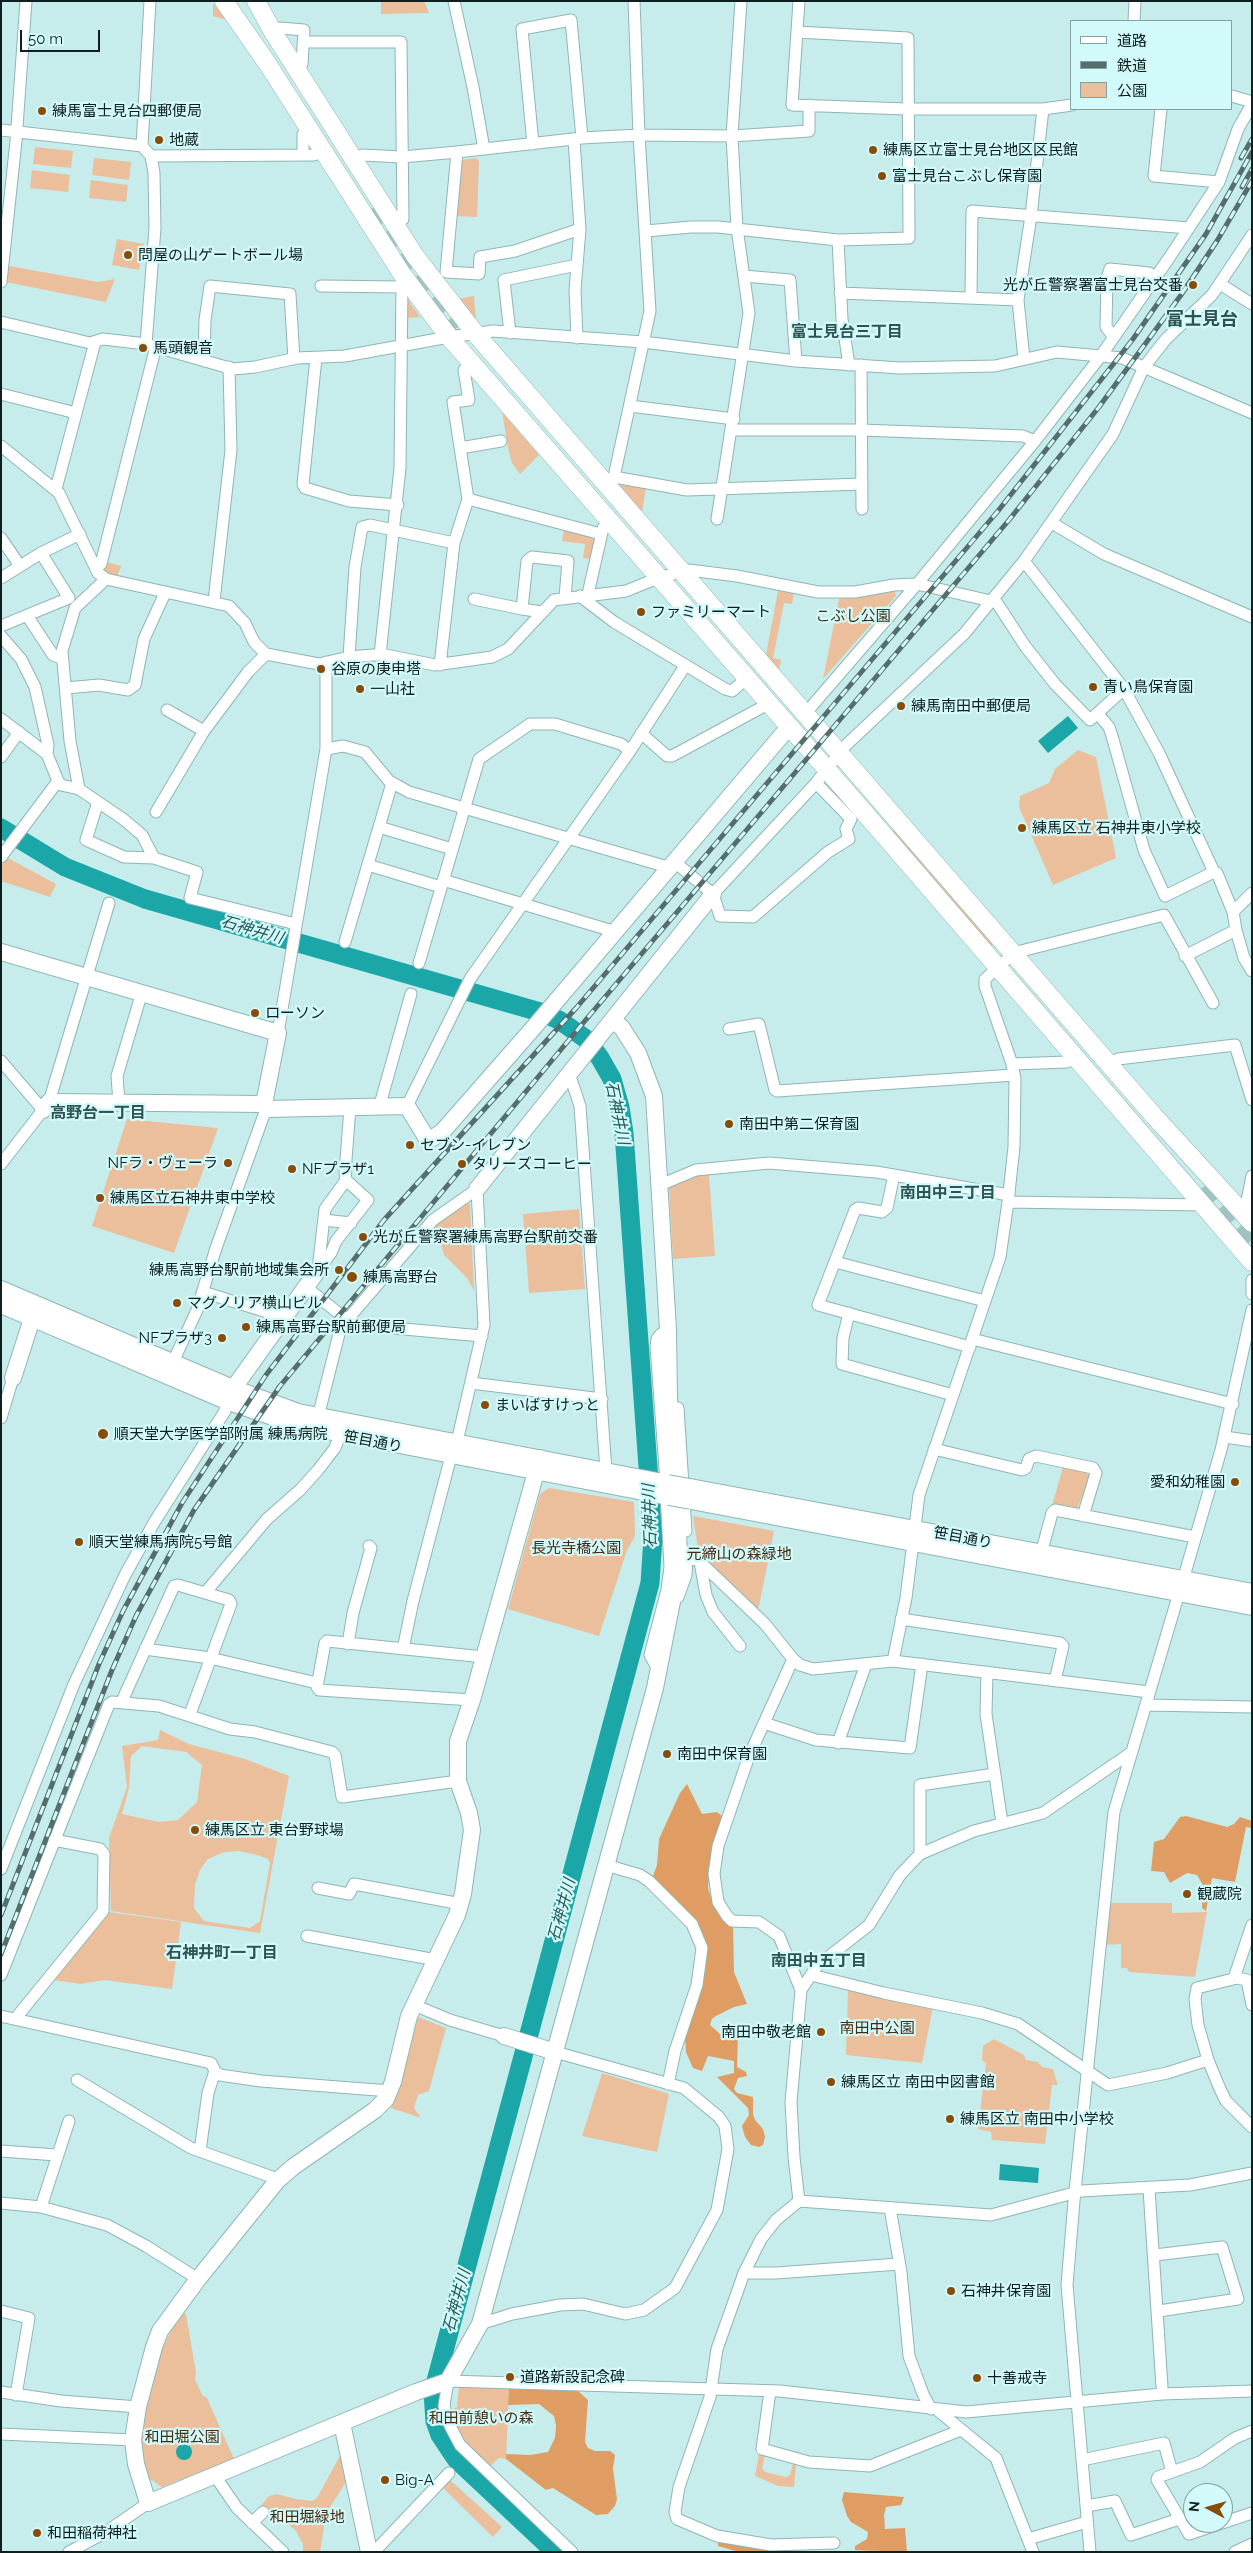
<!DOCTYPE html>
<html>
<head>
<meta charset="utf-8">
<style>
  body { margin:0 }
  #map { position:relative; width:1253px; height:2553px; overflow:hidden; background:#c6edec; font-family:Raleway,"Noto Sans JP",sans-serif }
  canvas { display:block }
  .frame { position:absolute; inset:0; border:2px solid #0f1e1e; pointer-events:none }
  .legend { position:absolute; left:1070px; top:20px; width:162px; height:90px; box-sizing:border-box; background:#d3fafa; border:1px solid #85a2a2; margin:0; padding:6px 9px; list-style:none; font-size:15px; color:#0f1e1e }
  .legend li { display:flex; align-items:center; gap:10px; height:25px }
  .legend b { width:25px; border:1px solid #85a2a2 }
  .north { position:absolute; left:1183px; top:2483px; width:50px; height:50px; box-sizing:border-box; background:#d3fafa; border:1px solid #85a2a2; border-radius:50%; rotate:276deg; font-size:14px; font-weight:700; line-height:20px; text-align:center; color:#0f1e1e }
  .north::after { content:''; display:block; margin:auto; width:18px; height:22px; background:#884c08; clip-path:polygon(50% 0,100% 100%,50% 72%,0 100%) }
  .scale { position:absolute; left:20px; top:30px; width:80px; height:22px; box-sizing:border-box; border:2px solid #0f1e1e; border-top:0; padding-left:6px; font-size:15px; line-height:18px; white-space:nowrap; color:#0f1e1e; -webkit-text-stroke:4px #d3fafa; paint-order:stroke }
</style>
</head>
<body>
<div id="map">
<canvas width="1253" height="2553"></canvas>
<div class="frame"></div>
<ul class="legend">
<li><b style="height:6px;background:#fff"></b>道路</li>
<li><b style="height:6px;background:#556d6d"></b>鉄道</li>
<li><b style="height:14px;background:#ebbf9c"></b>公園</li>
</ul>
<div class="north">N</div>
<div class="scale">50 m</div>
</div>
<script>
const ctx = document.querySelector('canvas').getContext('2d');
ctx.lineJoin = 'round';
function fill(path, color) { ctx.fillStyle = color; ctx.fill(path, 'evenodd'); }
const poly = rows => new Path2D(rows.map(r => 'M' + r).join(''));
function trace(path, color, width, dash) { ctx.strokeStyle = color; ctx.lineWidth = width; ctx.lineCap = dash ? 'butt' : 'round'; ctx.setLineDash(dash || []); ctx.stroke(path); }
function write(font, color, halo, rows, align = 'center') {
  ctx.font = font + ' Raleway,"Noto Sans JP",sans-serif'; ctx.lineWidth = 4.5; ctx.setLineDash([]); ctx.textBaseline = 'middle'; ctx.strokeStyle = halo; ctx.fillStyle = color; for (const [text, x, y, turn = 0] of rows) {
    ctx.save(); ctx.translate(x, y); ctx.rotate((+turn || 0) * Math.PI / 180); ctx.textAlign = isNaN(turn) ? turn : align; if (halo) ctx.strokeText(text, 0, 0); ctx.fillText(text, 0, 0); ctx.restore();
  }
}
fill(poly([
  [381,1,424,1,429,13,381,14],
  [213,3,227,20,213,16],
  [35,147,73,151,71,168,33,164],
  [94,158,131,162,129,180,92,175],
  [476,158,479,161,477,217,453,216,462,160],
  [32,170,70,175,68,192,30,188],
  [91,180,128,185,126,202,89,198],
  [117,239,144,244,139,270,112,265],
  [9,266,98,282,115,279,106,302,5,282],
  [404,294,420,317,405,318],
  [474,296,476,320,458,299],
  [502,412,539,455,520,474,512,463,509,452],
  [619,482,646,488,642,512,617,483],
  [564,529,592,536,595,540,591,559,583,558,585,544,562,541],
  [107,562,121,566,116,580,103,572],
  [894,590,896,596,823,679,839,599],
  [778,591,794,593,792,604,784,603,773,658,781,660,779,670,766,655],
  [1078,750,1096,757,1116,858,1053,885,1019,807,1020,796,1049,783,1055,769],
  [897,826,995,943,987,950,888,833],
  [8,858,56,884,50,897,1,881,1,866],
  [127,1119,218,1128,174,1253,92,1226],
  [706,1172,709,1175,715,1256,673,1259,669,1187,692,1175],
  [464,1202,470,1204,474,1291,467,1278,444,1255,436,1226],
  [579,1209,585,1289,529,1293,523,1214],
  [1063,1467,1086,1472,1090,1477,1076,1511,1052,1506],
  [549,1488,634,1502,635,1536,627,1550,599,1636,508,1609,540,1494],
  [693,1516,774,1531,758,1611,699,1556],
  [160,1730,189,1744,245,1759,289,1776,260,1933,111,1911,109,1838,127,1787,122,1746,158,1740],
  [142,1746,186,1752,202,1765,197,1802,178,1820,159,1822,122,1814,129,1788,131,1756],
  [239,1851,257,1855,268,1859,270,1863,260,1921,250,1928,204,1921,194,1908,195,1885,200,1870,208,1859,224,1852],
  [1108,1903,1172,1903,1172,1913,1207,1912,1195,1977,1129,1972,1127,1968,1121,1968,1121,1944,1103,1945],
  [109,1912,181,1922,172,1989,104,1980,81,1984,53,1980],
  [848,1990,933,2007,922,2063,846,2055],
  [418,2017,446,2028,429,2091,418,2095,414,2108,421,2118,391,2108,400,2088],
  [994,2039,1024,2055,1026,2060,1038,2062,1042,2067,1053,2069,1058,2085,1052,2085,1045,2144,992,2140,991,2132,978,2129,986,2063,982,2060,983,2046],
  [602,2073,669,2094,657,2152,582,2136],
  [183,2312,186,2314,196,2373,195,2379,202,2395,207,2398,234,2459,162,2487,150,2479,144,2466,142,2441,143,2418,161,2351,176,2321],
  [459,2386,509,2389,506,2459,499,2458,489,2467,460,2435,451,2410,457,2407],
  [341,2454,347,2480,326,2514,320,2552,303,2552,303,2544,296,2531,274,2511,267,2516,259,2508,269,2496,277,2494,296,2499,312,2501,317,2498],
  [759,2454,765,2456,762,2468,765,2472,786,2477,790,2475,793,2463,796,2464,794,2487,778,2486,755,2476],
  [449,2479,502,2527,493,2537,442,2487]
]), '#ebbf9c');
fill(poly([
  [687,1784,702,1814,717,1812,722,1816,710,1861,708,1888,713,1904,733,1924,734,1972,747,2004,734,2007,716,2016,712,2019,710,2025,720,2034,734,2034,738,2037,737,2067,746,2072,747,2076,738,2078,734,2089,737,2093,753,2097,753,2114,755,2120,763,2129,765,2137,763,2145,759,2147,751,2145,745,2137,742,2126,749,2115,748,2108,717,2077,734,2073,734,2061,708,2056,702,2071,693,2068,686,2052,685,2037,705,1945,652,1879,657,1865,659,1839,680,1793],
  [1186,1816,1227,1827,1234,1824,1240,1817,1252,1821,1252,1828,1246,1827,1235,1882,1212,1878,1206,1911,1202,1908,1203,1885,1197,1875,1187,1873,1170,1883,1164,1872,1151,1871,1154,1842,1164,1839,1180,1817],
  [509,2389,578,2391,588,2400,585,2442,588,2448,595,2451,610,2451,615,2455,613,2469,617,2499,615,2506,608,2514,596,2515,553,2488,546,2490,506,2459,506,2454,530,2455,548,2452,555,2438,556,2426,554,2416,539,2404,508,2405],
  [844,2492,904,2497,901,2505,886,2507,884,2515,885,2529,905,2528,907,2552,855,2550,855,2546,867,2539,868,2532,851,2522,847,2516,842,2500],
  [718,2542,773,2549,777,2552,739,2552,718,2546]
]), '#df9d64');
fill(poly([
  [1068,716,1078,728,1048,753,1038,741],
  [1000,2164,1039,2168,1038,2183,999,2180],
  '176 2452a8 8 0 1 1 16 0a8 8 0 1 1-16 0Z'
]), '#1ba7a8');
trace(poly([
  [1,828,65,867,145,899,540,1012,559,1020,586,1039,600,1058,612,1079,620,1107,624,1133,653,1537,650,1583,433,2392,435,2421,440,2435,456,2459,555,2552]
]), '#1ba7a8', 19);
trace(poly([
  [370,210,454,330],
  [1201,1189,1252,1247]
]), '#a1c4c3', 18, [18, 9]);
const street = poly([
  [454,1,473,87,484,149],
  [799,1,792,105,907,109,1043,109,1072,105],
  [1134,21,1135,1],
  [273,32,280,28,304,30,302,64,296,68],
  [304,42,401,42,403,219,395,224],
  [1232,96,1252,102],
  [1161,109,1154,176,1219,182],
  [1,130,142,146],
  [574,140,580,229,575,290,577,338],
  [533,144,522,29,571,20,582,138],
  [457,152,446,272,479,274,480,257,515,251,580,229],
  [303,155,303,134],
  [151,156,314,155,322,150],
  [354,160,362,155,402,157,457,152,582,138,639,135,732,136,809,131,809,105],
  [646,231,691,227,718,227,838,240,909,238,908,38,797,32],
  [838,240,842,319,849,365],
  [744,276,790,280,796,361],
  [1,282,16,141,26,1],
  [1220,284,1252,304],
  [321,286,402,287,400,468,380,655],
  [840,293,1018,300],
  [971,298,972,211,1189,228],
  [1,322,90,343,103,339,146,344,233,369,255,367,297,358,345,356,449,337,493,331,643,342,796,361,900,368,995,366,1057,352,1122,358,1252,413],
  [510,333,504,280,577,265],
  [1114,337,1106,327,1107,278,1110,269,1149,273,1156,277],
  [146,344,155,228,154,173,151,156,142,146,150,1],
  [316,358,303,484,305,488,349,501,398,505],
  [1024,359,1018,300,1031,216,1043,109],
  [204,361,205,320,210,286,290,294,294,359],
  [861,365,862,509],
  [1,394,76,413],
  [630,406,734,419],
  [732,430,861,430,1023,436,1035,441],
  [1,446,59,493,98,573,106,579,229,606,245,623,254,642,266,654,319,664,349,657,373,655,386,655,435,665,492,657,508,649,554,600,626,591,658,578,689,570,737,576,818,592,855,592,894,585,917,584,991,601,997,603,1025,646,1055,684,1090,720,1124,689],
  [460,448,501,441],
  [614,477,687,490,862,484],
  [606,485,614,477,650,311,639,135,634,1],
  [56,489,95,342],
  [468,499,601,534],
  [717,519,749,313,737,228,732,136,741,1],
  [1052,523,1104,554,1252,617],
  [1,538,20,566],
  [1024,561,1124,689,1159,753,1214,872,1217,873,1233,912,1236,930,1244,958,1252,971],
  [96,567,101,564,156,346],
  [1,578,41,553,80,534],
  [588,594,603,528],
  [580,596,614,622,725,689,732,691,746,679],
  [474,599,522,609],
  [214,601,231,450,229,367],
  [542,612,522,609,527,561,532,557,568,561,565,598],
  [28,617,53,655,61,658],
  [1,626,69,598,41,553],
  [1,636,21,659,35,687,48,745,47,754],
  [349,657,355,567,362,527,370,525,454,543],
  [440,665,454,543,468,499,453,402,469,400,464,370,471,364],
  [66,688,99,685,128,690,135,685,144,639,165,593],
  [167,710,204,731],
  [805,714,917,584,1035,441,1100,357,1169,258,1219,182,1238,129,1252,104],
  [1098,714,1109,727,1112,736,1144,850,1165,896,1214,872],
  [1,719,47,754,58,781,1,857],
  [641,733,667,756,672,756,768,704],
  [326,749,343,746,365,752,389,781,409,792,671,868],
  [1,757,19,732],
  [58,781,61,785,79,789,123,819,142,835,154,858],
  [79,789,70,741,62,651,75,608,106,579],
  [98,802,86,840,124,857,154,858,197,872,190,898,296,924],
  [156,812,204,731,248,672,266,654],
  [379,827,452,849],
  [676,863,713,894,720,916,753,917,828,852,849,839,846,829,851,819,816,783],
  [368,865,441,887],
  [443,880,616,932],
  [713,894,816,783,844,747,964,634,1024,561,1113,434,1144,367,1166,339,1212,295,1252,235],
  [1233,912,1252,893],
  [345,942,392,783],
  [1185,956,1236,930],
  [419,963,479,759,530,724,555,724,621,744,630,751],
  [729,1029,759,1024,775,1090,777,1091,1014,1075],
  [278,1033,326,749,326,662],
  [1,1061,43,1110,1,1164],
  [1012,1064,1067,1062,1074,1057],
  [1110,1066,1118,1059,1235,1045,1252,1100],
  [568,1077,572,1082,580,1106,606,1471],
  [49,1102,109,903],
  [119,1102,117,1076,142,992],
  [407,1106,470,979,630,751,685,666],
  [379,1108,411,994],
  [894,1175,887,1208,882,1212,858,1208,855,1210,818,1305,970,1347],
  [346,1180,368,1200,336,1241,331,1253,318,1270,325,1209,346,1180],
  [346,1180,345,1172,350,1108],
  [660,1185,696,1170,769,1163,876,1172,1009,1195],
  [1008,1202,1203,1205],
  [1244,1215,1252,1176],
  [324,1220,351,1223],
  [835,1262,985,1301],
  [1252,1280,1252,1294],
  [306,1287,347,1320,359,1325,482,1336],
  [203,1292,283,1317],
  [849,1313,843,1338,842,1364,953,1395],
  [972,1339,1233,1404],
  [173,1362,197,1310,216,1248,266,1109],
  [471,1383,602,1399],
  [678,1408,686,1531],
  [318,1417,340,1330,347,1320,433,1220,477,1189,484,1325,457,1442],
  [1,1418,13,1378],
  [1225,1437,1252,1441],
  [934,1449,1022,1470,1026,1468,1029,1459,1036,1456,1093,1468,1096,1473,1083,1516],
  [666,1482,656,1347,657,1339,661,1334,668,1330,669,1335],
  [1041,1554,1052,1513,1055,1510,1195,1537],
  [687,1559,698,1560,765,1624,793,1659,800,1665,813,1669,893,1661,1149,1692],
  [700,1562,706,1595,713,1612,740,1646],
  [1183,1580,1221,1450,1252,1310],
  [205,1593,267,1519,300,1490,318,1470,335,1448,340,1435],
  [678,1597,686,1575,687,1552],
  [901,1619,1060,1643,1063,1646,1055,1681],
  [348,1644,353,1613,371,1548,369,1546],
  [145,1649,210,1658,317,1683],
  [403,1649,413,1601,451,1456],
  [793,1659,749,1756,718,1846,714,1874,718,1902,727,1916,732,1921,759,1922,779,1936,801,1990,791,2102,794,2157,799,2201,991,2215,1081,2191,1190,2185,1252,2173],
  [893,1661,906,1598,919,1495,1000,1257,1008,1202,1014,1147,1015,1079,1012,1064,985,986,985,979,1013,954,1021,951,1164,915,1213,1003],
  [659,1671,650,1655,667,1590,670,1567,666,1496],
  [987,1672,986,1714,1002,1823],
  [472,1700,319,1690,317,1687,325,1643,327,1641,484,1657],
  [122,1701,174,1586,178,1585,229,1600,231,1604,190,1714],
  [1146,1705,1252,1707],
  [764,1723,816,1740,910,1748,922,1664],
  [838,1743,866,1664],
  [920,1854,920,1785,995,1774],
  [606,1865,640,1875,649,1881,692,1924,702,1948,697,1985,675,2051,668,2084],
  [1,1869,74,1684,125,1575,155,1521,225,1411,226,1401],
  [318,1888,349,1894,354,1884,461,1904],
  [307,1936,436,1960],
  [1,1975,109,1704,112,1702,159,1706,230,1729,255,1732,332,1752,335,1755,342,1797,458,1781],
  [811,1975,884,1993,982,2013,1018,2024,1108,2085,1167,2073,1208,2060],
  [1234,1978,1252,1925],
  [801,1990,817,1966,869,1925,900,1875,920,1854,974,1831,1043,1813,1132,1752],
  [414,2005,450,2020,504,2036],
  [1252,2005,1247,1980,1237,1978,1197,1988,1195,1999,1198,2025,1208,2060,1220,2089,1226,2101,1252,2127],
  [1,2016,211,2063,215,2071,220,2075,261,2081,390,2091],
  [15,2019,103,1911,104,1854,100,1849,54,1840],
  [77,2080,191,2148,272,2177,277,2181],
  [1,2151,57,2155],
  [200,2151,208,2093,215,2071],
  [1149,2189,1162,2387],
  [799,2201,776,2220,761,2239,744,2273,717,2349,710,2397,679,2487,675,2512,677,2519,717,2536,771,2545,834,2543],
  [1,2203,41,2207,107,2225,146,2246,198,2279],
  [41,2207,69,2121],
  [890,2208,901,2272,909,2356,923,2394,931,2409],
  [1155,2255,1222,2247,1238,2299,1159,2311],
  [744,2273,776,2273,899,2264],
  [1,2311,29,2318,16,2395],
  [480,2324,512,2314,560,2305,583,2304,625,2314,644,2310,675,2288,717,2210,728,2149,725,2126,719,2117,684,2088,555,2052],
  [770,2391,762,2449,809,2462,870,2466,961,2430],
  [1,2392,61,2401,138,2407],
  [936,2409,996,2458,1033,2552],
  [1252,2431,1235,2438,1200,2462,1158,2477,1157,2480,1189,2534,1252,2513],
  [1,2434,133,2440],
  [1082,2460,1164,2443,1172,2472],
  [215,2476,237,2508,283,2552],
  [1086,2506,1115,2501,1131,2535,1179,2519],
  [252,2523,263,2512],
  [1028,2539,1087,2522],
  [69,2552,106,2532,148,2503],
  [374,2552,449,2473],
  [572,2552,460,2445,450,2426,444,2406,448,2381,780,2391,966,2412,1162,2394,1252,2391],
  [1090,2552,1067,2285,1074,2201,1114,1812,1179,1593],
  [1235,2552,1252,2544]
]);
const secondary = poly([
  [1,952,278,1033,264,1104,266,1109,407,1106,426,1137,431,1139,442,1132,535,1026,788,728],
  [43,1110,49,1102,264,1104],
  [477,1189,713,894],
  [1,1289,233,1388,298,1412,668,1483],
  [1,1305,226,1401,296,1425,669,1497],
  [13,1378,35,1309],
  [228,1396,318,1270],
  [540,1458,472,1700,458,1741,458,1781,469,1813,472,1830,463,1894,457,1915,409,2016,393,2082,386,2099,375,2110,293,2167,277,2181,198,2279,160,2331,154,2347,138,2407,133,2440,136,2464,148,2503,416,2392,448,2381,480,2324,655,1688,678,1571,679,1550,669,1397,668,1330,654,1096,638,1053,622,1028,613,1020],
  [690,1487,1252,1592],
  [691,1501,1252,1607],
  [504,2036,555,2052],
  [342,2423,369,2552]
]);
const primary = poly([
  [224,1,267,63,402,274,449,337,857,804,1252,1262],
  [256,1,273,32,415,256,475,333,1154,1116,1252,1223]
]);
trace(street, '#90b5b5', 13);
trace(secondary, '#90b5b5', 18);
trace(primary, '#90b5b5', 19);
trace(street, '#fff', 11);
trace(secondary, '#fff', 16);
trace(primary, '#fff', 18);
const rail = poly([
  [1241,158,1252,139],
  [1242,187,1252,169],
  [1,1915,99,1664,123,1611,182,1503,266,1375,384,1220,577,1007,998,511,1133,339,1206,234,1252,152],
  [1,1954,112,1670,136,1616,194,1510,280,1386,589,1016,1009,520,1099,407,1181,295,1217,241,1252,181]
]);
trace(rail, '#556d6d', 5);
trace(rail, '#d3fafa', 3, [9]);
const secondaryBridge = poly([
  [668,1483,690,1487],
  [669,1497,691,1501]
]);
trace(secondaryBridge, '#90b5b5', 18, []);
trace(secondaryBridge, '#fff', 16);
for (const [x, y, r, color] of [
  [42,111,5,"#884c08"],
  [159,140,5,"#884c08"],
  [873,150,5,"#884c08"],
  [882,176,5,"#884c08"],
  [128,255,5,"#884c08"],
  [1193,285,5,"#884c08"],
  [143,348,5,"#884c08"],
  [641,612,5,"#884c08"],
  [321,669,5,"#884c08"],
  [1093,687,5,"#884c08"],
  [360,689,5,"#884c08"],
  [901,706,5,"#884c08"],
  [1022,828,5,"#884c08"],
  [255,1013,5,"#884c08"],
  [729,1124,5,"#884c08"],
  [410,1145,5,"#884c08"],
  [228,1163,5,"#884c08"],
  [462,1164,5,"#884c08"],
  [292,1169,5,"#884c08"],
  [100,1198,5,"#884c08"],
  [363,1237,5,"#884c08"],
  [339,1270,5,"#884c08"],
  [352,1277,6,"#884c08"],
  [177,1303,5,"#884c08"],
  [246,1327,5,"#884c08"],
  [222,1338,5,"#884c08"],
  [485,1405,5,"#884c08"],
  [103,1434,6,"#884c08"],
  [1235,1482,5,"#884c08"],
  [79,1542,5,"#884c08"],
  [667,1754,5,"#884c08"],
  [195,1830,5,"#884c08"],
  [1187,1894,5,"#884c08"],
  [821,2032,5,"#884c08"],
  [831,2082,5,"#884c08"],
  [950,2119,5,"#884c08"],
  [951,2291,5,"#884c08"],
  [510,2377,5,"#884c08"],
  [977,2378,5,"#884c08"],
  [385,2480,5,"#884c08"],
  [37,2533,5,"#884c08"]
]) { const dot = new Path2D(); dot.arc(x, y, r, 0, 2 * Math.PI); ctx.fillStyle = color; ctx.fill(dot); trace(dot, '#d3fafa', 2); }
write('15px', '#0f1e1e', '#d3fafa', [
  ["練馬富士見台四郵便局",52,111],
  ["地蔵",169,140],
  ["練馬区立富士見台地区区民館",883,150],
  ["富士見台こぶし保育園",892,176],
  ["問屋の山ゲートボール場",138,255],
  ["光が丘警察署富士見台交番",1183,285,"right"],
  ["馬頭観音",153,348],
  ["ファミリーマート",651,612],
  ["谷原の庚申塔",331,669],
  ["青い鳥保育園",1103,687],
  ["一山社",370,689],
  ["練馬南田中郵便局",911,706],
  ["練馬区立 石神井東小学校",1032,828],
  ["ローソン",265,1013],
  ["南田中第二保育園",739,1124],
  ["セブン-イレブン",420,1145],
  ["NFラ・ヴェーラ",218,1163,"right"],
  ["タリーズコーヒー",472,1164],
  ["NFプラザ1",302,1169],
  ["練馬区立石神井東中学校",110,1198],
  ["光が丘警察署練馬高野台駅前交番",373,1237],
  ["練馬高野台駅前地域集会所",329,1270,"right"],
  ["練馬高野台",363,1277],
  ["マグノリア横山ビル",187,1303],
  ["練馬高野台駅前郵便局",256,1327],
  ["NFプラザ3",212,1338,"right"],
  ["まいばすけっと",495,1405],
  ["順天堂大学医学部附属 練馬病院",114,1434],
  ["愛和幼稚園",1225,1482,"right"],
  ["順天堂練馬病院5号館",89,1542],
  ["南田中保育園",677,1754],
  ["練馬区立 東台野球場",205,1830],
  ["観蔵院",1197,1894],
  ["南田中敬老館",811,2032,"right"],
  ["練馬区立 南田中図書館",841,2082],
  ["練馬区立 南田中小学校",960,2119],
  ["石神井保育園",961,2291],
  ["道路新設記念碑",520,2377],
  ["十善戒寺",987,2378],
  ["Big-A",395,2480],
  ["和田稲荷神社",47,2533]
], 'left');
write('15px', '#462a11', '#d3fafa', [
  ["こぶし公園",853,616],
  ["長光寺橋公園",576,1548],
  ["元締山の森緑地",739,1554],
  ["南田中公園",877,2028],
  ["和田前憩いの森",481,2418],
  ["和田堀公園",182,2437],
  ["和田堀緑地",307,2517]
]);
write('15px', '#0f1e1e', '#d3fafa', [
  ["笹目通り",373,1442,11],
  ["笹目通り",963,1538,11]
]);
write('bold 16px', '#2f5252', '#d3fafa', [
  ["富士見台三丁目",847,332],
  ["高野台一丁目",98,1113],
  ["南田中三丁目",948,1193],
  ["石神井町一丁目",222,1953],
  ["南田中五丁目",819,1961]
]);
write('italic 16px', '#245858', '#d3fafa', [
  ["石神井川",252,930,16],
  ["石神井川",617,1113,78],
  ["石神井川",650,1516,-92],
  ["石神井川",562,1910,-75],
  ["石神井川",457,2301,-75]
]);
write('bold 18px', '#2f5252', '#d3fafa', [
  ["富士見台",1202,320]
]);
</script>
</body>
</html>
